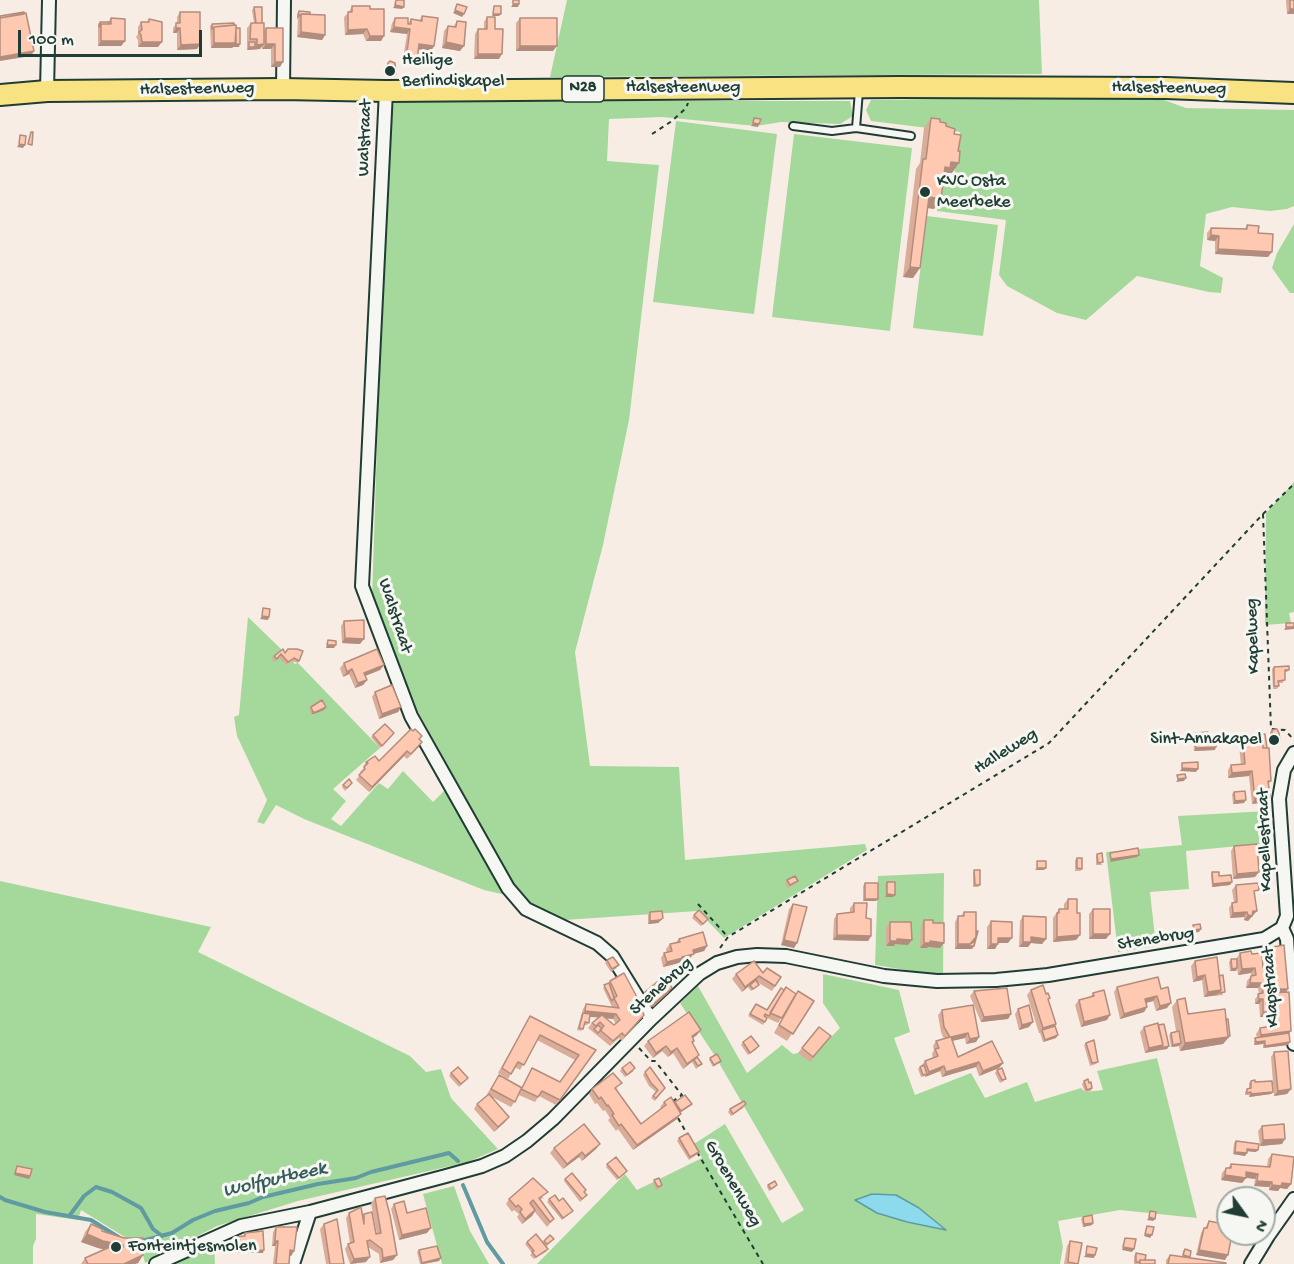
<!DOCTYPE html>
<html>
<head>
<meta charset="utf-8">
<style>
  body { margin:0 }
  #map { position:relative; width:1294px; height:1264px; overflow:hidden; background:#f8ede5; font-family:"Gochi Hand",sans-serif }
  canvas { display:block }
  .north { position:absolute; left:1216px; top:1186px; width:60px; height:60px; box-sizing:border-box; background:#f6f6f2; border:2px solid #a0aca6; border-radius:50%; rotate:123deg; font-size:16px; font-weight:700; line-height:24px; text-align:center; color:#1f3d34 }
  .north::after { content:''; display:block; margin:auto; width:21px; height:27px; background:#1f3d34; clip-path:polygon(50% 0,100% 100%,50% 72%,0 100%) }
  .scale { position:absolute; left:18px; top:30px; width:184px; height:27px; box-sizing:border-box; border:3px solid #1f3d34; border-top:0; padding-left:8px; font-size:18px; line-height:21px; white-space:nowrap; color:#1f3d34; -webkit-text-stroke:4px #f6f6f2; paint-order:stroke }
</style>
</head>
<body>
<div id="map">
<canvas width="1294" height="1264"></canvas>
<div class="north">N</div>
<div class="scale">100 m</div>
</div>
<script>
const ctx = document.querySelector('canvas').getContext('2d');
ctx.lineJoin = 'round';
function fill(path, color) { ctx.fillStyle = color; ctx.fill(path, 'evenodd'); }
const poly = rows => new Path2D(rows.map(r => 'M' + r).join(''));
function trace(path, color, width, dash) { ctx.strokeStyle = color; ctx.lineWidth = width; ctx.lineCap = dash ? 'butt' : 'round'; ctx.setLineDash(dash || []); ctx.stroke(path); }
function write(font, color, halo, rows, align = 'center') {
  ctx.font = font + ' "Gochi Hand",sans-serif'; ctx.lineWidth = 6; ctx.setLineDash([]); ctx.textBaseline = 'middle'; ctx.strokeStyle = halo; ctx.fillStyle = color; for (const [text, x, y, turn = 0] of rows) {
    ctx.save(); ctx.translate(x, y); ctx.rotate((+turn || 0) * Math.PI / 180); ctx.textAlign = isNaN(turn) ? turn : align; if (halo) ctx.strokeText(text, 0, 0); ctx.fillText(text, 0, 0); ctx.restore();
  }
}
fill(poly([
  [567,0,1039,0,1042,74,550,77],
  [1153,96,1186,108,1294,110,1294,206,1287,209,1270,211,1232,207,1206,214,1200,266,1223,278,1221,293,1209,292,1137,276,1086,320,1057,313,1007,286,999,275,1006,220,937,211,941,180,953,182,960,132,871,121,866,110,871,100],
  [399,101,850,101,853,116,840,124,781,122,756,126,662,117,609,119,607,161,659,165,629,420,603,545,575,652,590,766,679,767,685,860,865,844,867,850,724,938,698,911,564,920,548,914,533,905,524,897,515,886,416,708,372,599,379,384,392,109,394,103],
  [676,121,777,134,754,314,653,302],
  [794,134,912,148,890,331,772,317],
  [927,216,998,225,983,336,913,328],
  [1294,224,1294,293,1290,293,1272,268,1277,253],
  [1294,482,1294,612,1289,613,1291,623,1265,625,1266,513],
  [248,617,281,649,281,652,294,662,294,664,298,663,380,748,333,789,346,801,331,819,341,826,379,783,388,789,403,771,433,802,446,789,506,895,484,890,304,819,276,805,264,824,257,822,267,800,237,736,234,717,239,715],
  [1268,811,1271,843,1186,851,1189,889,1150,892,1156,946,1118,952,1106,852,1182,845,1178,816],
  [944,873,943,976,875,965,878,876],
  [0,881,211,927,198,952,410,1056,426,1072,441,1069,451,1098,498,1149,468,1162,298,1201,217,1226,145,1263,141,1247,81,1210,78,1220,36,1214,36,1239,33,1246,33,1264,0,1264],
  [823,974,899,990,910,1032,894,1038,915,1095,971,1073,985,1098,1027,1082,1035,1102,1081,1088,1085,1092,1103,1090,1097,1071,1157,1058,1197,1218,1120,1210,1058,1221,1063,1247,1060,1264,537,1264,625,1174,637,1190,702,1158,694,1144,725,1124,782,1223,804,1210,715,1056,680,1003,698,986,747,1073,782,1045,793,1054,798,1053,827,1041,840,1028,823,1003],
  [454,1186,470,1231,489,1264,442,1264,423,1194],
  [214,1245,215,1264,174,1264]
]), '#a5d99b');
const water = poly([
  [872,1194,896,1195,919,1208,946,1230,907,1222,877,1213,855,1200,872,1194]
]);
fill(water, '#8cdaec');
trace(water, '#609ba2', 1.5);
trace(poly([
  [463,1185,487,1242,503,1264],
  [0,1197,5,1200,45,1212,91,1220,120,1238],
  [70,1215,84,1196,96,1187,112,1192,141,1208,153,1229,162,1236],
  [138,1242,172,1233,193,1220,215,1211,249,1203,263,1197,318,1184,356,1178,371,1172,449,1153,458,1161]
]), '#609ba2', 4);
const service = poly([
  [859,91,856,128,911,136],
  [793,126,832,131,856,128]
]);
const minor = poly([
  [283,89,284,0],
  [47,91,49,0],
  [386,91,362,586,411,716,508,888,526,909,597,943,612,956,651,1019],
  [1282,928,1287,939,1294,1044],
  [156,1264,241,1226,310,1212,446,1176,482,1166,505,1156,527,1141,553,1119,651,1019,699,974,717,963,737,957,757,955,786,956,884,976,937,981,996,980,1048,975,1264,939,1282,928,1287,916,1279,799,1284,770,1294,753],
  [293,1264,310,1212],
  [1251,1264,1268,1236,1294,1199]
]);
const primary = poly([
  [0,95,47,91,283,89,386,91,900,87,1166,88,1294,93]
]);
trace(service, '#1f3d34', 10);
trace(minor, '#1f3d34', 16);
trace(primary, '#1f3d34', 24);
trace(poly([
  [652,134,672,121,686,108,688,103],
  [1263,514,1271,729,1285,730,1294,740],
  [698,904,728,937],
  [720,948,728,937,1049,743,1263,514,1294,484],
  [639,1048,651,1061,655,1061,682,1095,673,1101],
  [678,1118,687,1134],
  [697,1152,763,1264]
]), '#1f3d34', 2, [4.5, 4.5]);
trace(service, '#f6f6f2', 6);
trace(minor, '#f6f6f2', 12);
trace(primary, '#f8e281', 20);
fill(poly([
  [1286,0,1294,0,1294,14,1287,14],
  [352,6,370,9,384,36,381,41,366,41,363,34,345,35,344,17,349,12],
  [254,7,262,23,264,31,266,28,283,28,280,67,271,67,271,49,262,49,262,46,260,49,247,50,247,28,251,23,254,23,252,10],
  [299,11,310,14,325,35,322,40,297,37,298,19,297,19,297,14],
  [180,12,200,44,197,49,177,50,177,33,173,33,173,28,177,23,177,17],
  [422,16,434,46,431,51,418,49,417,61,413,66,402,65,407,34,390,32,392,23,395,18,408,24,411,19,419,21],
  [487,17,495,29,499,59,474,59,475,34,478,29,484,29,484,22],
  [111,18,125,41,121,46,98,46,98,24,100,22,108,22],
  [520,18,553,51,516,51,516,23],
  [149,19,158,47,138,47,138,40,136,37,138,34,138,27,141,22,147,22],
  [457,21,460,51,442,48,444,31,448,26,453,27],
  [212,24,239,47,233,47,232,48,211,48,210,26],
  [388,63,396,74,394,77,386,76,386,66],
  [931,118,946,126,952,173,947,173,944,177,934,209,928,208,913,278,903,277,916,169,920,163,924,128],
  [1247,225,1258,233,1268,257,1215,254,1215,241,1207,240,1207,233,1211,228,1245,229],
  [344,621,360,644,342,643,341,626],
  [285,653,299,661,298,663,292,661,286,665,279,657,275,662,272,659,274,656],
  [344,663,384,665,380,670,365,676,367,680,363,685,355,688,349,674,343,677,340,668],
  [1274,667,1289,670,1287,672,1285,672,1283,683,1278,683,1279,686,1277,689,1273,689,1272,669],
  [375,692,401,707,398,712,379,719,372,697],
  [311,707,326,707,324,710,314,714,311,714,309,709],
  [1272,730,1278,743,1277,746,1270,744,1270,732],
  [1258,732,1267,748,1271,781,1268,785,1266,802,1252,804,1249,776,1228,778,1228,770,1231,765,1241,765,1239,745,1243,740,1247,740,1250,735,1256,734],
  [1195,733,1208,737,1215,750,1194,751,1193,736],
  [373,735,392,735,380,748,371,737],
  [419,740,419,747,407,759,404,756,369,792,356,780,361,773,360,772,364,768,363,767,366,762,379,761],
  [352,783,345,791,342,787,343,785],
  [1234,792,1244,803,1233,804,1232,794],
  [1234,846,1255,877,1233,879,1231,851],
  [1097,854,1102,865,1096,865,1096,856],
  [1077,858,1082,869,1080,871,1075,871,1075,860],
  [974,870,980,885,978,887,973,887,973,873],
  [1212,872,1219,876,1232,882,1230,885,1212,887,1211,875],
  [787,880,796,883,788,888,785,883],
  [887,882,893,897,885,897,885,884],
  [865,883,876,901,863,901,863,886],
  [1236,885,1256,895,1255,895,1253,916,1252,916,1248,921,1244,920,1244,917,1230,918,1229,908,1232,903,1234,903,1232,890],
  [1068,899,1077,913,1080,935,1076,940,1053,942,1053,918,1059,909,1064,909,1064,904],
  [854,903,866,918,871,936,868,941,833,940,834,919,837,914,850,912,850,908],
  [793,904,797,943,794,948,781,945,789,909],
  [1093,909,1106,939,1089,939,1089,914],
  [650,912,663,918,658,923,648,924,648,915],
  [964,912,976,912,974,946,972,949,955,949,955,922,958,916,961,916],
  [694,915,706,921,701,926,692,918],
  [1023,916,1046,939,1042,944,1031,943,1028,947,1019,947,1020,921],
  [924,920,933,923,940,948,928,947,927,948,920,948,921,925],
  [991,921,1008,943,998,943,995,949,987,949,987,927],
  [890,922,908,945,895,944,894,946,886,946,886,927],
  [679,939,707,946,704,951,693,954,690,959,681,961,679,963,663,967,661,958,664,953,667,953,666,949,670,944,676,942],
  [1273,947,1286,992,1291,1031,1289,1033,1290,1042,1288,1045,1263,1048,1263,1044,1254,1045,1254,1041,1255,1038,1257,1038,1256,1034,1260,1028,1269,1027,1268,1017,1260,1017,1259,1004,1255,1004,1255,999,1259,994,1258,988,1246,988,1247,981,1251,976,1251,973,1238,975,1237,968,1236,971,1230,971,1229,962,1231,959,1236,959,1240,953,1252,954,1263,968,1271,967,1269,952],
  [607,960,617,968,611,972,605,963],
  [1195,961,1219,976,1223,995,1204,997,1202,980,1193,982,1191,966],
  [763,973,781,977,772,991,757,982,757,987,751,991,748,987,742,992,732,979,736,974],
  [664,979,672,988,668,993,653,1007,650,1007,643,995,645,992],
  [610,981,645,1004,641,1008,644,1015,640,1020,622,1041,619,1038,610,1046,588,1028,592,1023,598,1017,590,1017,587,1025,584,1025,581,1031,577,1030,583,1009,586,1004,612,1007,603,988],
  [606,1018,613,1019,616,1024,614,1025],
  [1117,987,1161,989,1167,1008,1156,1011,1153,1001,1146,1003,1147,1007,1144,1012,1120,1019,1114,992],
  [784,990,814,1001,787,1041,774,1033,786,1011,778,1023,767,1018,763,1025,748,1016,756,1004,767,1010],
  [1031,990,1046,994,1050,998,1048,1000,1056,1024,1055,1026,1056,1038,1043,1042,1040,1033,1039,1033,1027,995],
  [974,991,1011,1014,1008,1019,981,1022,970,996],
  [1093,993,1107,1020,1081,1027,1075,1005,1079,1000,1090,997],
  [1177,1000,1188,1014,1228,1038,1223,1044,1180,1051,1179,1046,1171,1047,1169,1035,1171,1033,1176,1031,1172,1007],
  [1018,1009,1029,1027,1019,1030,1015,1014],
  [942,1010,979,1037,976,1042,966,1044,965,1038,952,1041,958,1057,1003,1063,999,1068,979,1076,976,1067,942,1077,940,1071,925,1077,925,1076,921,1077,918,1069,921,1066,925,1061,933,1058,932,1054,934,1050,933,1046,936,1041,944,1039,941,1032,938,1015],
  [530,1016,596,1050,556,1105,539,1096,535,1102,519,1095,511,1107,490,1096,505,1122,494,1132,474,1109,477,1104,488,1095,487,1094,499,1075,522,1087,532,1068,560,1082,575,1060,537,1040,520,1070,515,1067,508,1079,498,1073],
  [1144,1027,1169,1046,1167,1049,1145,1053,1140,1032],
  [697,1035,693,1038,694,1041,692,1044,697,1057,702,1064,696,1069,692,1062,683,1069,673,1053,668,1057,662,1051,653,1058,644,1046,648,1041],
  [827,1041,810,1062,798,1053,802,1048],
  [743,1042,757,1049,748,1055,741,1045],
  [1086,1043,1098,1062,1096,1064,1090,1066,1084,1045],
  [1274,1052,1291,1089,1287,1094,1274,1096,1271,1057],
  [710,1058,719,1063,713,1067,709,1060],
  [622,1068,634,1071,625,1077,620,1071],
  [997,1070,1004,1081,1000,1083,995,1073],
  [645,1072,665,1088,655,1101,651,1098,656,1092,649,1086,643,1075],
  [451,1073,466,1080,459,1087,449,1076],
  [1084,1081,1092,1088,1091,1091,1085,1092,1082,1084],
  [1251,1081,1255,1082,1273,1092,1271,1094,1249,1097,1249,1095,1245,1095,1245,1092,1247,1089,1249,1089,1249,1083],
  [618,1088,616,1089,641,1124,661,1108,660,1107,664,1102,675,1102,692,1104,690,1106,680,1113,677,1119,633,1150,618,1129,616,1131,608,1120,610,1118,605,1110,603,1111,597,1103,595,1104,589,1094,592,1089],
  [745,1107,731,1116,728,1112,730,1109],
  [1262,1126,1282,1144,1260,1146,1258,1131],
  [679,1138,699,1152,698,1154,689,1160,677,1141],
  [1236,1141,1256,1152,1247,1151,1245,1156,1233,1154,1234,1143],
  [554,1148,596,1149,582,1161,579,1157,563,1169,550,1153],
  [1272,1154,1291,1184,1287,1189,1280,1188,1278,1191,1269,1190,1269,1187,1254,1186,1255,1179,1246,1178,1242,1183,1221,1180,1222,1173,1226,1168,1228,1168,1231,1164,1267,1167,1268,1159],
  [607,1164,627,1171,617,1180,606,1167],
  [565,1179,584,1192,587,1195,580,1202,564,1181],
  [654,1180,662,1185,661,1187,656,1190,653,1183],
  [768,1185,776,1187,769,1191,767,1187],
  [544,1197,540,1200,554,1219,547,1227,535,1212,532,1216,522,1224,517,1217,519,1214,514,1210,512,1212,506,1204,509,1199],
  [375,1198,397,1255,393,1260,380,1263,379,1254,368,1247,366,1262,350,1264,345,1249,348,1244,350,1243,346,1218,349,1213,363,1215,364,1214,377,1234,371,1203],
  [549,1199,559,1201,573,1211,562,1220,547,1202],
  [394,1204,407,1213,427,1233,399,1240,391,1209],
  [1083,1217,1093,1223,1092,1225,1083,1227,1081,1219],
  [1209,1221,1225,1260,1196,1255,1201,1233,1204,1228,1205,1228],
  [91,1224,143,1255,138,1263,135,1264,81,1264,85,1258,104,1250,98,1248,81,1242,85,1232],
  [324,1224,344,1264,326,1264,320,1229],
  [276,1227,294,1251,291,1256,289,1256,289,1264,273,1264,275,1246,272,1246,273,1232],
  [245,1233,263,1253,235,1253,234,1239,235,1237,243,1236],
  [554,1239,546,1247,548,1249,546,1252,534,1259,530,1255,532,1253,525,1244,527,1242,543,1243,544,1241],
  [1070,1241,1078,1264,1064,1264,1067,1246],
  [1185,1249,1190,1257,1189,1258,1226,1264,1166,1264,1166,1260,1170,1255,1182,1257,1183,1251],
  [419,1250,439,1261,425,1264,420,1264,417,1252],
  [1136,1253,1145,1260,1155,1264,1134,1264,1134,1256]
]), '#dbac98');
fill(poly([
  [513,4,519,4,518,7,511,7],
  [395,5,404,7,402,9,393,8],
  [1290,9,1294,9,1294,14,1287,14],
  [455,10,464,14,462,17,453,13],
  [493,14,501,14,499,16,492,16],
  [394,27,410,29,407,34,390,32],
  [176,28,180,28,177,33,173,33],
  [367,29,363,34,345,35,348,30],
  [301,32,325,35,322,40,297,37],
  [370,36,384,36,381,41,366,41],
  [101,41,125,41,121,46,98,46],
  [142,42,162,42,158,47,138,47],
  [446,42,464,46,460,51,442,48],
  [214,43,236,43,240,44,239,47,233,47,232,48,211,48],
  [200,44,197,49,177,50,181,45],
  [264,44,260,49,247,50,249,47,255,47,257,45],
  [266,44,275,44,271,49,262,49],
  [419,44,434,46,431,51,415,49],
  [520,46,557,46,553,51,516,51],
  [34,51,31,56,0,61,0,57],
  [478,54,502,54,499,59,474,59],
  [406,60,417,61,413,66,402,65],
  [275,62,283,62,280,67,271,67],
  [387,74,396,74,394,77,386,76],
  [753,123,759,124,758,127,751,126],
  [19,144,25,145,23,148,17,147],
  [951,162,959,163,952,173,947,173,943,178,945,167],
  [929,197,941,199,934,209,922,207],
  [1211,235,1219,236,1215,241,1207,240],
  [1218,249,1272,252,1268,257,1215,254],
  [910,267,920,268,913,278,903,277],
  [262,616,269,617,268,620,260,619],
  [1286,627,1294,627,1294,629,1284,630],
  [345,638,364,639,360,644,342,643],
  [327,645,336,645,334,648,326,648],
  [384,665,380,670,360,678,364,673],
  [352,669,349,674,343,677,347,672],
  [367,680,363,685,355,688,358,683],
  [326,707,324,710,314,714,311,714,313,712],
  [401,707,398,712,379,719,382,714],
  [1272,742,1278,743,1277,746,1270,744],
  [1216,747,1215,750,1194,751,1196,748],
  [407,751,404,756,369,792,372,787],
  [1182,768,1198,769,1196,772,1180,771],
  [1252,771,1249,776,1228,778,1232,773],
  [1186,778,1184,781,1176,782,1178,779],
  [1270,797,1266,802,1252,804,1255,799],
  [1246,800,1244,803,1233,804,1235,801],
  [1139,855,1137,857,1110,862,1111,859],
  [1037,868,1046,868,1044,870,1035,870],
  [1259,872,1255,877,1233,879,1237,874],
  [1232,882,1230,885,1212,887,1213,884],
  [887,894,895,895,893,897,885,897],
  [865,899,878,899,876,901,863,901],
  [1253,911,1257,911,1248,921,1244,920,1248,915],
  [1247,912,1244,917,1230,918,1233,913],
  [663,918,658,923,648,924,650,921],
  [1201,929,1199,932,1192,933,1194,930],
  [1093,934,1110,934,1106,939,1089,939],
  [837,935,871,936,868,941,833,940],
  [1080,935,1076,940,1053,942,1057,937],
  [976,937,973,942,974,946,972,949,955,949,958,944],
  [1031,937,1046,939,1042,944,1031,943,1028,947,1019,947,1023,942],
  [998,938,1012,938,1008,943,995,943],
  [897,939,912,940,908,945,895,944,894,946,886,946,890,941],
  [784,940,797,943,794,948,781,945],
  [930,941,944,943,940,948,928,947,927,948,920,948,924,943],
  [991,944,998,944,995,949,987,949],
  [707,946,704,951,693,954,690,959,681,961,679,963,663,967,667,962,682,957,693,950],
  [1237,968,1236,971,1230,971,1232,969],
  [1255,968,1251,973,1238,975,1242,969],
  [1205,975,1202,980,1193,982,1197,977],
  [759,976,756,981,750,985,742,992,745,987],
  [1250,983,1262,983,1258,988,1246,988],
  [672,988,668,993,653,1007,650,1007,654,1002],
  [1269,989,1288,989,1285,994,1265,994],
  [1221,990,1217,995,1204,997,1208,992],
  [1157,996,1153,1001,1142,1004,1145,999],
  [1259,999,1263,999,1259,1004,1255,1004],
  [1171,1003,1167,1008,1156,1011,1160,1006],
  [1147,1007,1144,1012,1120,1019,1124,1014],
  [585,1011,616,1014,613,1019,581,1016],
  [1263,1012,1272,1012,1268,1017,1260,1017],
  [1011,1014,1008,1019,981,1022,984,1017],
  [1110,1015,1107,1020,1081,1027,1084,1022],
  [1033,1022,1029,1027,1019,1030,1022,1025],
  [1056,1024,1053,1029,1042,1030,1039,1033,1043,1028],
  [701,1030,697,1035,688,1041,692,1036],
  [1291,1031,1287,1036,1257,1040,1261,1035],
  [968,1033,965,1038,947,1042,951,1037],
  [1058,1035,1056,1038,1043,1042,1045,1040],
  [1230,1036,1223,1044,1180,1051,1185,1043],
  [979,1037,976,1042,966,1044,970,1039],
  [1265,1041,1263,1044,1254,1045,1256,1042],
  [1290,1042,1288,1045,1263,1048,1265,1046],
  [1181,1043,1179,1046,1171,1047,1173,1045],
  [1163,1045,1159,1050,1145,1053,1149,1048],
  [666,1046,662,1051,653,1058,656,1053],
  [1169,1046,1167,1049,1159,1050,1161,1048],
  [677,1048,673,1053,668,1057,671,1052],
  [699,1055,695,1060,694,1060,683,1069,687,1064],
  [979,1062,976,1067,942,1077,946,1072],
  [1003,1063,999,1068,979,1076,983,1071],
  [944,1066,940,1071,925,1077,929,1072],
  [1291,1089,1287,1094,1274,1096,1278,1091],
  [1273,1092,1271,1094,1249,1097,1251,1094],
  [681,1114,677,1119,633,1150,637,1145],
  [509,1117,505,1122,494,1132,498,1127],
  [1285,1139,1282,1144,1260,1146,1263,1140],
  [600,1144,596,1149,582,1161,585,1156],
  [1247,1149,1258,1150,1256,1152,1245,1151],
  [582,1152,579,1157,563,1169,567,1164],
  [1235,1152,1247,1153,1245,1156,1233,1154],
  [1246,1172,1258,1174,1255,1179,1243,1177],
  [15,1173,30,1176,29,1179,14,1175],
  [1225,1175,1246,1178,1242,1183,1221,1180],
  [1257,1181,1272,1182,1269,1187,1254,1186],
  [1282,1183,1291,1184,1287,1189,1280,1188,1278,1191,1269,1190,1272,1185],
  [1245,1194,1255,1194,1254,1197,1243,1196],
  [535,1210,532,1216,522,1224,525,1219],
  [1149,1217,1155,1219,1153,1221,1147,1220],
  [1093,1223,1092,1225,1083,1227,1084,1224],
  [431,1228,427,1233,399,1240,402,1235],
  [87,1234,123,1245,118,1252,98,1248,81,1242],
  [1145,1234,1152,1235,1150,1238,1144,1236],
  [275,1241,278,1241,275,1246,272,1246],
  [1123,1247,1134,1249,1132,1252,1122,1250],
  [264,1250,263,1253,235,1253,237,1251],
  [290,1250,294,1251,291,1256,286,1255],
  [1199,1250,1228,1255,1225,1260,1196,1255],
  [1086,1254,1095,1255,1094,1258,1084,1257],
  [143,1255,138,1263,135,1264,124,1264],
  [397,1255,393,1260,380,1263,383,1258],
  [370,1257,366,1262,350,1264,354,1259],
  [441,1258,439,1261,421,1264,422,1263]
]), '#b28c7c');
const building = poly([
  [396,0,404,0,404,7,395,5,396,0],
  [513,0,519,0,519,4,513,4,513,0],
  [1290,0,1294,0,1294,9,1290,9,1290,0],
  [457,4,467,7,464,14,455,10,457,4],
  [352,6,370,6,370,9,384,9,384,36,370,36,367,29,348,30,348,12,352,12,352,6],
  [494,6,501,6,501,14,493,14,494,6],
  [254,7,262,7,262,23,256,23,254,7],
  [299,11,310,12,310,14,301,14,298,17,299,11],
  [24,12,24,14,0,18,0,16,24,12],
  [180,12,200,12,200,44,181,45,180,28,176,28,176,23,180,23,180,12],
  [26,13,34,51,0,57,0,18,26,13],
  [301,14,325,15,325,35,301,32,301,14],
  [422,16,438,18,434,46,419,44,417,61,406,60,410,29,394,27,395,18,408,18,408,24,411,24,411,19,422,21,422,16],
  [487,17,495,17,495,29,503,29,502,54,478,54,478,29,487,29,487,17],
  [111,18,125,19,125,41,101,41,101,24,111,24,111,18],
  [520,18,557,18,557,46,520,46,520,18],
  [149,19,162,22,162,42,142,42,141,35,139,32,142,30,141,22,149,22,149,19],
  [457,21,466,22,464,46,446,42,448,26,456,27,457,21],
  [100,22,109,22,109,24,101,24,99,27,100,22],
  [234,23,234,25,214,27,212,29,212,24,234,23],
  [251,23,264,23,264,44,257,45,257,39,250,39,251,23],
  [236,25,236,43,214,43,214,27,236,25],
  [236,28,240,28,240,44,235,44,236,28],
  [266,28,283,28,283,62,275,62,275,44,266,44,266,28],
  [249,42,255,42,255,47,249,47,249,42],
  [390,61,395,63,396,74,387,74,388,63,390,61],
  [754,118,761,119,759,124,753,123,754,118],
  [931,118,940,119,940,122,946,123,946,126,955,129,954,134,961,135,958,151,960,151,959,163,951,162,950,168,945,167,941,199,929,197,920,268,910,267,923,159,926,159,931,118],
  [31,132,33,132,32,145,28,144,31,132],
  [20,135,26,136,25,145,19,144,20,135],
  [1247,225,1259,226,1258,233,1273,234,1272,252,1218,249,1219,236,1211,235,1211,228,1247,229,1247,225],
  [263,608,270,609,269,617,262,616,263,608],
  [364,620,364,639,345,638,344,621,364,620],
  [1286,623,1294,623,1294,627,1286,627,1286,623],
  [328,640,336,641,336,645,327,645,328,640],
  [283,649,285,653,288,649,297,649,303,651,299,661,294,658,288,662,281,654,277,659,274,656,283,649],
  [377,649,384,665,364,673,367,680,358,683,352,669,347,672,344,663,377,649],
  [1289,666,1289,670,1285,670,1285,680,1278,681,1279,686,1274,686,1274,667,1289,666],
  [392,685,401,707,382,714,375,692,392,685],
  [322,700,326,707,316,712,313,712,311,707,322,700],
  [385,724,394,733,382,746,373,735,385,724],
  [411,729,413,731,415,729,422,736,419,739,422,742,411,754,407,751,372,787,359,775,365,769,364,767,368,763,366,762,375,756,379,761,411,729],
  [1277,729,1279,733,1280,741,1278,743,1272,742,1272,730,1277,729],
  [1262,731,1263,748,1269,748,1271,781,1268,781,1270,797,1255,799,1252,771,1232,773,1231,765,1245,764,1243,740,1251,739,1250,735,1258,734,1258,732,1262,731],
  [1208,732,1208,737,1216,737,1216,747,1196,748,1195,733,1208,732],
  [1262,734,1265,734,1267,748,1263,748,1262,734],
  [1198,762,1198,769,1182,768,1182,763,1198,762],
  [1185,774,1186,778,1178,779,1177,775,1185,774],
  [349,779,352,783,347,788,343,785,349,779],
  [1245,791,1246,800,1235,801,1234,792,1245,791],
  [1257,844,1259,872,1237,874,1234,846,1257,844],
  [1138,848,1139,855,1111,859,1110,853,1138,848],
  [1102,853,1103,862,1098,863,1097,854,1102,853],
  [1077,858,1082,858,1082,869,1077,868,1077,858],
  [1037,861,1046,861,1046,868,1037,868,1037,861],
  [974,870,980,870,980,885,975,885,974,870],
  [1212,872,1219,872,1219,876,1231,875,1232,882,1213,884,1212,872],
  [795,876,798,881,790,885,787,880,795,876],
  [887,882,895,882,895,895,887,894,887,882],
  [865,883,878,883,878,899,865,899,865,883],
  [1258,883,1259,890,1254,891,1257,911,1253,911,1252,916,1248,915,1247,912,1233,913,1232,903,1237,902,1236,885,1258,883],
  [1068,899,1077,899,1077,913,1080,913,1080,935,1057,937,1057,913,1059,913,1059,909,1068,909,1068,899],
  [854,903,867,903,866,918,871,919,871,936,837,935,837,914,854,912,854,903],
  [793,904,807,907,797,943,784,940,793,904],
  [1093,909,1110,909,1110,934,1093,934,1093,909],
  [699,910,708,919,703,924,694,915,699,910],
  [662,911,663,918,660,920,650,921,650,912,662,911],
  [964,912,976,912,976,937,970,944,958,944,958,916,964,916,964,912],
  [1023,916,1046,917,1046,939,1031,937,1031,942,1023,942,1023,916],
  [924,920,933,920,933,923,944,923,944,943,930,941,930,943,924,943,924,920],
  [991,921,1012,922,1012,938,998,938,998,944,991,944,991,921],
  [890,922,911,922,912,940,897,939,897,941,890,941,890,922],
  [1200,924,1201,929,1194,930,1193,925,1200,924],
  [976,931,978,931,974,946,969,946,970,944,974,942,976,937,976,931],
  [703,932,707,946,693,950,694,954,682,957,683,958,667,962,664,953,672,951,670,944,680,942,679,939,703,932],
  [1284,945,1288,989,1269,989,1269,993,1289,992,1291,1031,1261,1035,1260,1028,1272,1026,1272,1012,1263,1012,1263,999,1259,999,1258,994,1263,993,1262,983,1250,983,1251,976,1256,975,1255,968,1242,969,1240,953,1251,951,1252,954,1262,953,1263,968,1275,966,1273,947,1284,945],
  [613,957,619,965,612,969,607,960,613,957],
  [1217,957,1221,990,1208,992,1205,975,1197,977,1195,961,1217,957],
  [1231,959,1237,959,1237,968,1232,969,1231,959],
  [754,961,763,973,767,968,781,977,775,986,759,976,745,987,736,974,754,961],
  [624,973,638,999,641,998,645,1004,640,1006,644,1015,625,1036,622,1033,613,1041,600,1030,604,1026,600,1022,596,1026,592,1023,602,1015,614,1025,620,1020,616,1014,585,1011,586,1004,619,1008,614,998,617,996,610,981,624,973],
  [1223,975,1225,992,1219,993,1221,990,1219,976,1223,975],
  [663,977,664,979,647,995,645,992,663,977],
  [666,977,672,988,656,1002,654,1002,649,993,666,977],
  [1158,977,1161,989,1168,987,1171,1003,1160,1006,1157,996,1145,999,1147,1007,1124,1014,1117,987,1158,977],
  [756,980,759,985,753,989,750,985,756,980],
  [609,983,614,998,612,1001,604,985,609,983],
  [1043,985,1046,994,1048,993,1050,998,1048,999,1056,1024,1043,1028,1031,990,1043,985],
  [786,987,796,994,782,1018,770,1013,786,987],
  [781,988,784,990,769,1016,765,1014,764,1016,767,1018,765,1022,750,1014,756,1004,767,1010,781,988],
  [1007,988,1011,1014,984,1017,974,991,1007,988],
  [1104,990,1110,1015,1084,1022,1079,1000,1094,996,1093,993,1104,990],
  [798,991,814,1001,793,1034,779,1025,798,991],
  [1185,998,1188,1014,1225,1009,1228,1037,1185,1043,1177,1000,1185,998],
  [973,1005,979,1037,970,1039,968,1033,951,1037,958,1057,992,1041,1003,1063,983,1071,979,1062,946,1072,944,1066,929,1072,925,1061,938,1056,935,1049,939,1048,936,1041,950,1037,944,1027,942,1010,973,1005],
  [1029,1005,1033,1022,1022,1025,1018,1009,1029,1005],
  [689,1012,701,1030,692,1036,694,1041,692,1042,699,1055,687,1064,677,1048,671,1052,666,1046,656,1053,648,1041,689,1012],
  [583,1013,590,1014,589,1023,585,1022,583,1029,579,1028,583,1013],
  [530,1016,596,1050,560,1100,542,1091,538,1097,521,1089,515,1102,491,1089,499,1075,522,1088,532,1068,560,1082,579,1055,540,1035,524,1065,518,1062,511,1074,502,1068,530,1016],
  [1226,1019,1228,1019,1230,1036,1228,1036,1226,1019],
  [1158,1023,1163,1045,1149,1048,1144,1027,1158,1023],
  [1164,1024,1169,1046,1161,1048,1163,1045,1158,1025,1164,1024],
  [598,1025,602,1029,598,1033,594,1029,598,1025],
  [1055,1026,1058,1035,1045,1040,1042,1030,1055,1026],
  [819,1027,831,1036,813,1057,802,1048,819,1027],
  [1179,1031,1181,1043,1173,1045,1171,1033,1179,1031],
  [1289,1033,1290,1042,1265,1046,1265,1041,1256,1042,1255,1038,1289,1033],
  [751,1036,759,1046,750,1053,743,1042,751,1036],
  [1094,1040,1098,1062,1092,1063,1086,1043,1094,1040],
  [1288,1051,1291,1089,1278,1091,1274,1052,1288,1051],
  [717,1054,721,1061,714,1065,710,1058,717,1054],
  [697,1057,702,1064,698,1066,694,1060,697,1057],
  [630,1062,635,1068,627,1075,622,1068,630,1062],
  [924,1065,927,1074,923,1075,920,1067,924,1065],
  [458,1067,468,1078,461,1084,451,1073,458,1067],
  [650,1067,665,1088,656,1098,653,1096,658,1090,651,1083,645,1072,650,1067],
  [1002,1068,1006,1079,1002,1080,997,1070,1002,1068],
  [613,1073,622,1083,615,1088,641,1124,666,1105,664,1102,671,1097,681,1114,637,1145,621,1124,619,1126,612,1115,614,1114,608,1105,607,1106,601,1097,599,1099,592,1089,613,1073],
  [1088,1079,1089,1083,1091,1082,1092,1088,1087,1090,1084,1081,1088,1079],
  [1255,1080,1255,1082,1272,1081,1273,1092,1251,1094,1251,1092,1247,1093,1247,1089,1251,1088,1251,1081,1255,1080],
  [489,1094,509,1117,498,1127,477,1104,489,1094],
  [685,1095,692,1104,681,1111,675,1102,685,1095],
  [744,1101,746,1104,733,1114,730,1109,744,1101],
  [584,1124,600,1144,585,1156,582,1152,567,1164,554,1148,584,1124],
  [1284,1124,1285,1139,1263,1140,1262,1126,1284,1124],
  [688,1133,699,1152,690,1157,679,1138,688,1133],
  [1236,1141,1259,1144,1258,1150,1247,1149,1247,1153,1235,1152,1236,1141],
  [1272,1154,1294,1157,1291,1184,1282,1183,1281,1186,1272,1185,1272,1182,1257,1181,1258,1174,1246,1172,1246,1178,1225,1175,1226,1168,1231,1168,1231,1164,1270,1167,1272,1154],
  [616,1157,627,1171,619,1178,607,1164,616,1157],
  [17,1166,32,1169,30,1176,15,1173,17,1166],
  [572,1173,586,1190,584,1192,587,1195,582,1199,565,1179,572,1173],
  [533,1178,548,1192,539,1198,554,1219,550,1222,533,1200,530,1203,535,1210,525,1219,520,1212,522,1209,518,1205,516,1207,509,1199,533,1178],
  [659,1178,662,1185,658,1187,654,1180,659,1178],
  [775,1181,777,1185,771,1189,768,1185,775,1181],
  [1246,1189,1256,1190,1255,1194,1245,1194,1246,1189],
  [555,1195,559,1201,563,1198,573,1211,563,1218,549,1199,555,1195],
  [385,1196,390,1215,397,1255,383,1258,382,1249,370,1240,367,1241,370,1257,354,1259,348,1244,354,1242,349,1213,361,1207,364,1224,364,1214,372,1212,376,1234,381,1233,375,1198,385,1196],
  [404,1201,407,1213,426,1208,431,1228,402,1235,394,1204,404,1201],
  [1150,1211,1156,1212,1155,1219,1149,1217,1150,1211],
  [1092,1215,1093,1223,1084,1224,1083,1217,1092,1215],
  [337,1219,344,1264,330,1264,324,1224,337,1219],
  [1209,1221,1228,1225,1228,1234,1232,1234,1228,1255,1199,1250,1204,1228,1207,1228,1209,1221],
  [91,1224,102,1229,102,1231,124,1238,143,1238,143,1255,124,1264,88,1264,85,1258,110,1247,112,1252,123,1247,123,1245,103,1241,87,1234,91,1224],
  [1147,1226,1154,1227,1152,1235,1145,1234,1147,1226],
  [276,1227,297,1227,294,1251,290,1250,289,1264,276,1264,278,1241,275,1241,276,1227],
  [263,1231,264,1250,237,1251,235,1237,245,1236,245,1233,263,1231],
  [536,1234,548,1249,536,1257,532,1252,534,1251,527,1242,536,1234],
  [550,1235,554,1239,547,1244,544,1241,550,1235],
  [1125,1238,1136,1239,1134,1249,1123,1247,1125,1238],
  [1070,1241,1082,1243,1078,1264,1068,1262,1070,1241],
  [437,1246,441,1258,422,1263,419,1250,437,1246],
  [1087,1246,1097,1248,1095,1255,1086,1254,1087,1246],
  [1185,1249,1191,1251,1190,1257,1183,1255,1185,1249],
  [1136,1253,1146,1255,1145,1260,1140,1260,1139,1262,1136,1262,1136,1253],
  [1170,1255,1226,1263,1226,1264,1168,1264,1170,1255],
  [1140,1260,1155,1260,1155,1264,1140,1264,1140,1260]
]);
fill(building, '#ffc8b1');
trace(building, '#b28c7c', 1.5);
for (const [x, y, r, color] of [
  [390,71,6,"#1f3d34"],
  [925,192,6,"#1f3d34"],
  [1274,740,6,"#1f3d34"],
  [116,1247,6,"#1f3d34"]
]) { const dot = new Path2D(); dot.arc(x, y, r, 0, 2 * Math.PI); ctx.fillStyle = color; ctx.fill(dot); trace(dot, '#f6f6f2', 2); }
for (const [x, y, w] of [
  [583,89,42]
]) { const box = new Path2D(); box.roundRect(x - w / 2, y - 13, w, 26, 4.5); ctx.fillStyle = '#f6f6f2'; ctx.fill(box); trace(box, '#1f3d34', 1.5); }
write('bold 16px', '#1f3d34', null, [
  ["N28",583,89]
]);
write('18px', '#1f3d34', '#f6f6f2', [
  ["Heilige",402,61],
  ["Berlindiskapel",402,82],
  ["KVC Osta",937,182],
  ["Meerbeke",937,203],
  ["Sint-Annakapel",1262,740,"right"],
  ["Fonteintjesmolen",128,1247]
], 'left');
write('18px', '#1f3d34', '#f6f6f2', [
  ["Halsesteenweg",683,88],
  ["Halsesteenweg",1169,89,1],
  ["Halsesteenweg",197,90,-1],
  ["Walstraat",366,138,-88],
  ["Walstraat",394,616,72],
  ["Kapelweg",1254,636,-92],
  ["Halleweg",1006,752,-32],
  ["Kapellestraat",1266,840,-92],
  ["Stenebrug",1156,940,-9],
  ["Stenebrug",662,987,-42],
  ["Klapstraat",1272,987,-94],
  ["Groenenweg",732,1184,60]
]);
write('italic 20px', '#355c59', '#f6f6f2', [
  ["Wolfputbeek",275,1181,-13]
]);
</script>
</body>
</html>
